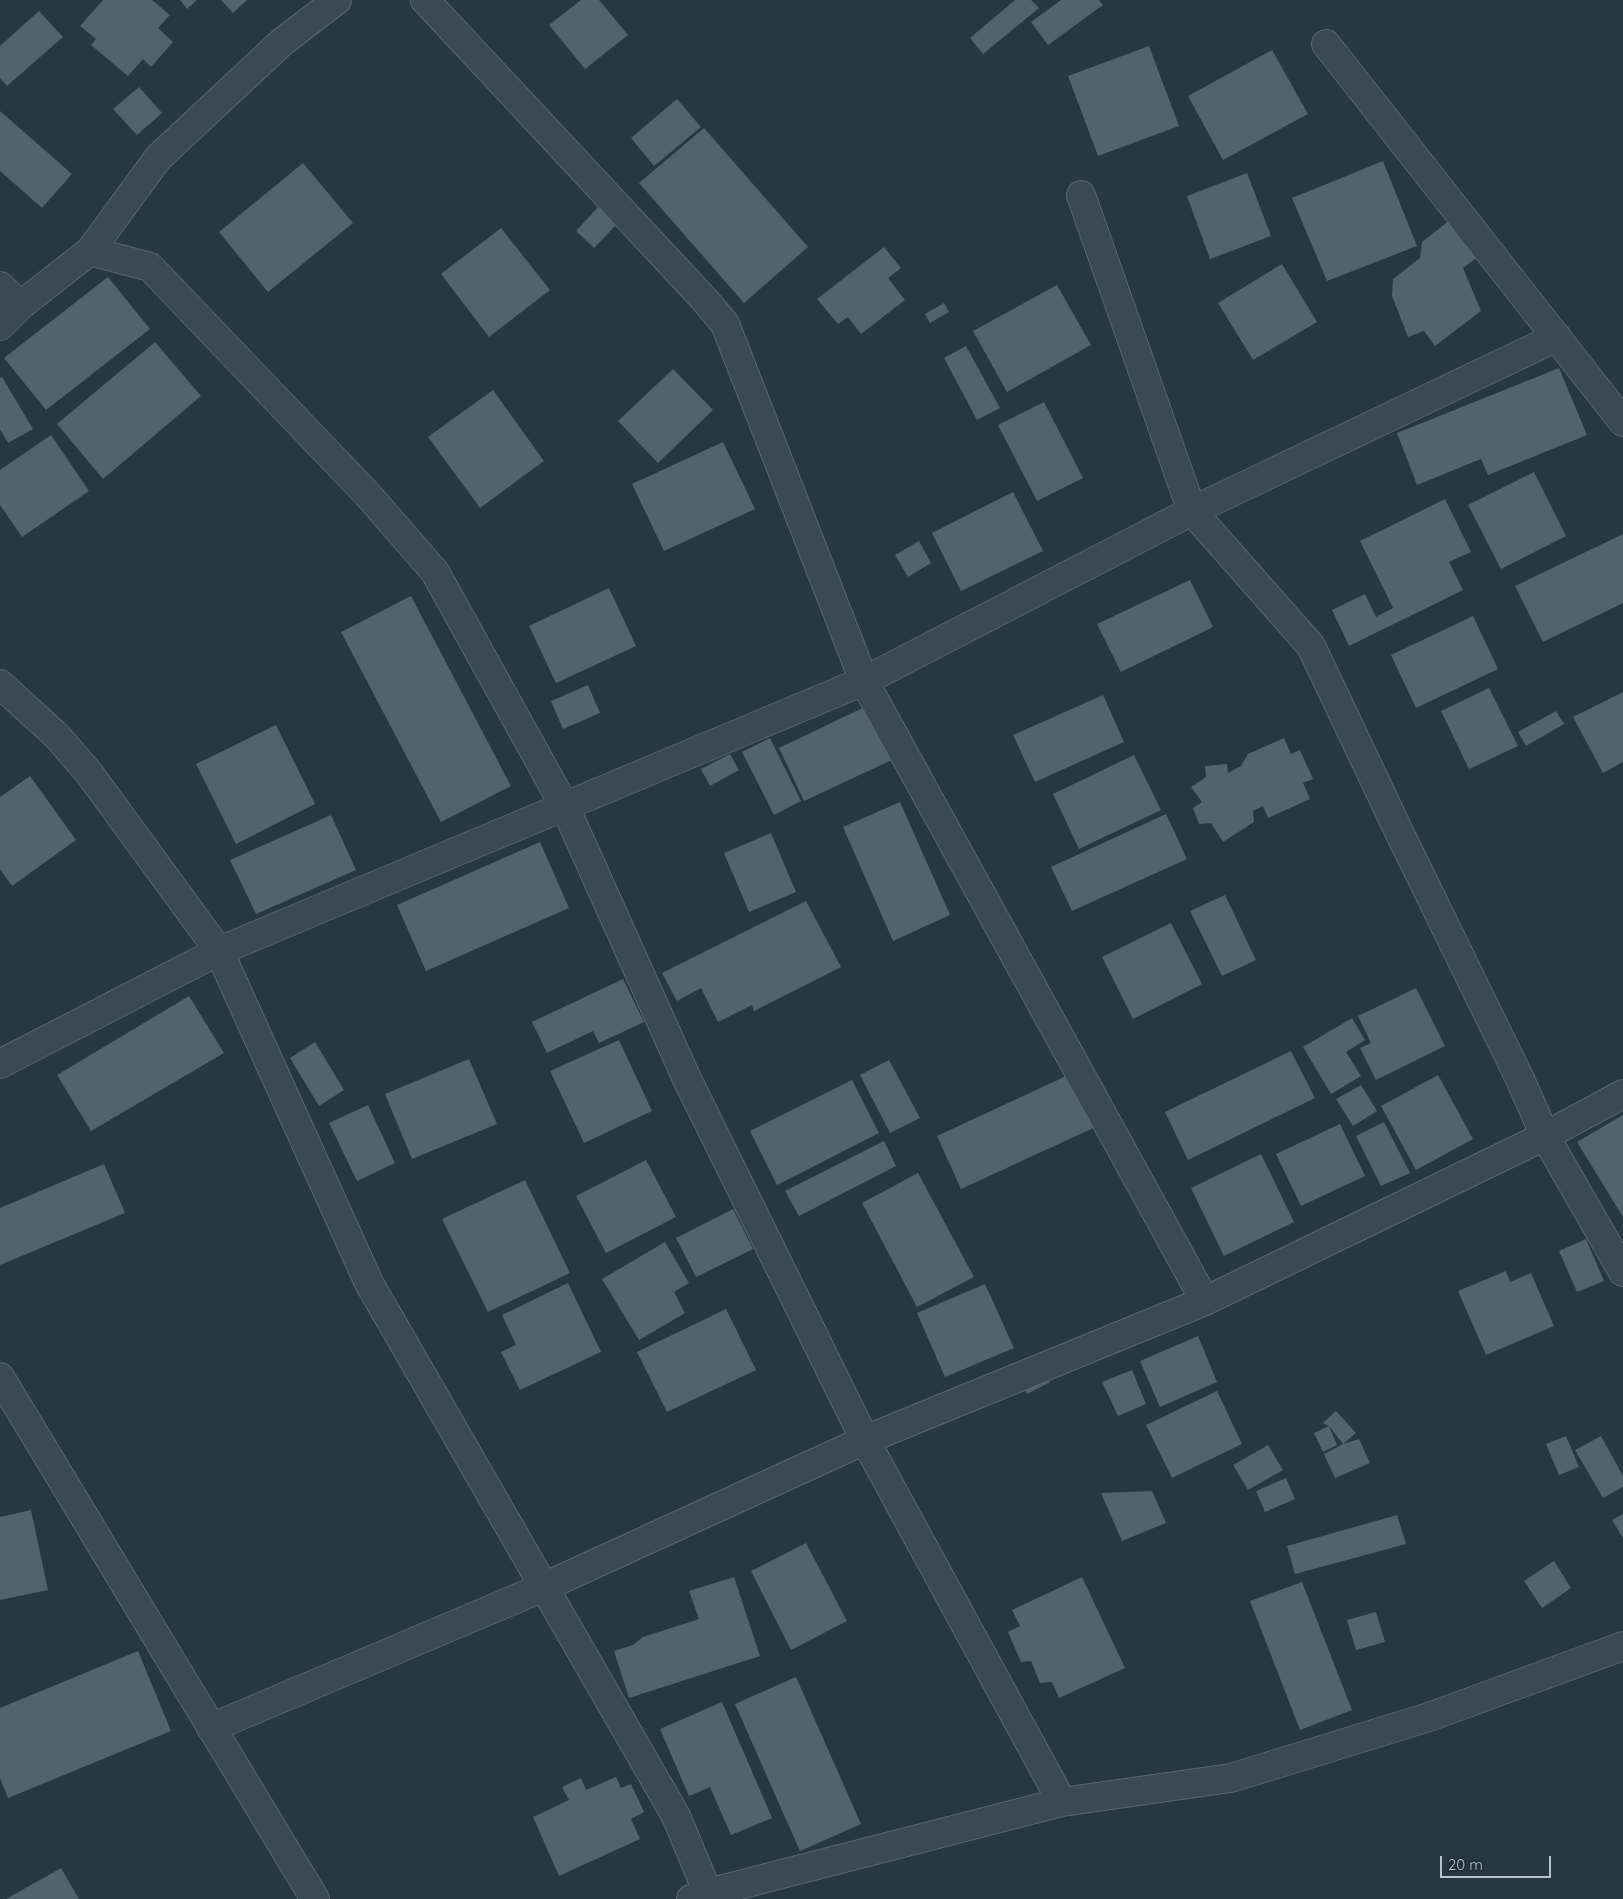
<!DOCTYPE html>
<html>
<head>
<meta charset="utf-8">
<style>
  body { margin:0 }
  #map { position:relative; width:1623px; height:1899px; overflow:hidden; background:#263843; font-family:Quicksand,sans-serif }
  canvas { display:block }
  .scale { position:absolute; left:1440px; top:1856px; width:111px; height:22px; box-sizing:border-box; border:2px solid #b8c3cc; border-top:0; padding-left:6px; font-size:15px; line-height:18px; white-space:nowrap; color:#b8c3cc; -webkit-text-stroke:4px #1f2e38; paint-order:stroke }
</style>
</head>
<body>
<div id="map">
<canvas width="1623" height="1899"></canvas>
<div class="scale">20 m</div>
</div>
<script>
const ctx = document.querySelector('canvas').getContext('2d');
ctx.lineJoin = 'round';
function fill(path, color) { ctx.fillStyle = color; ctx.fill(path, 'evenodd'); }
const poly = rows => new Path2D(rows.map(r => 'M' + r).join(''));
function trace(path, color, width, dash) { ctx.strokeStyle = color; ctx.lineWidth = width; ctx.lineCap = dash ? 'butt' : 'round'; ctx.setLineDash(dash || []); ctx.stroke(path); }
fill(poly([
  [103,0,152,0,170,15,158,28,173,42,151,67,143,59,128,76,91,45,96,39,80,26],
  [180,0,197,0,187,9],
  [221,0,247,0,233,13],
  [581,0,599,0,628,35,585,69,549,25],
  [1015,0,1031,0,1039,8,983,54,970,38],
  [1061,0,1099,0,1103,5,1048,45,1031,22],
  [39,11,63,37,7,86,0,78,0,46],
  [1149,46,1179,126,1098,156,1068,76],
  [1272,50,1308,114,1223,160,1188,96],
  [139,87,162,113,137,135,113,109],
  [677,99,701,127,654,166,631,138],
  [0,111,72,174,42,208,0,171],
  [704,128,808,247,744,303,639,183],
  [1383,161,1417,246,1327,281,1292,198],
  [303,163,353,223,268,292,219,232],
  [1247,173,1271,236,1210,259,1187,196],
  [599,206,618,223,594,248,576,231],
  [1450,220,1479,256,1463,268,1481,311,1435,346,1424,331,1408,337,1392,296,1393,279,1420,258,1422,242],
  [501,228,550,290,489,337,441,274],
  [884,247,901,268,888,278,905,300,861,334,848,317,838,324,817,299],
  [1282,264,1317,322,1253,360,1218,303],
  [108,277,150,329,46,410,4,358],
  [1057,285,1091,345,1007,392,973,331],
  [944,303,949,312,930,323,925,314],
  [155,342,201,396,103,479,57,424],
  [966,346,1000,408,977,420,944,358],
  [1559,368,1587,435,1488,475,1481,459,1417,485,1397,433],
  [673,369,713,410,658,463,618,421],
  [2,377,33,429,8,443,0,429,0,378],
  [493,390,544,461,480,508,428,437],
  [1044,402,1083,478,1037,501,998,425],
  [51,435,89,491,22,537,0,505,0,470],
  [723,442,755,509,664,551,632,484],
  [1534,472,1566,536,1501,569,1468,505],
  [1013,492,1043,551,961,591,932,533],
  [1445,499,1471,552,1449,562,1463,590,1349,646,1332,610,1365,594,1376,617,1393,608,1360,541],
  [1623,534,1623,603,1543,642,1515,586],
  [919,541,931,563,908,577,895,555],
  [1190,580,1213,627,1121,672,1097,624],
  [609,588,636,646,556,683,529,626],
  [411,596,511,786,441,822,341,632],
  [1473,616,1498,669,1416,708,1391,655],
  [588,685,600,713,563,729,551,701],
  [1489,688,1518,746,1469,769,1441,711],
  [1623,692,1623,762,1603,773,1573,717],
  [1103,695,1124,742,1035,782,1013,735],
  [871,704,896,758,804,801,779,748],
  [1556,711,1564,724,1526,746,1518,732],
  [276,725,315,804,236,844,196,764],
  [770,738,801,801,774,815,742,752],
  [1284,738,1291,754,1300,750,1313,779,1303,783,1310,799,1268,818,1263,806,1253,811,1254,822,1223,842,1211,823,1199,824,1193,808,1202,802,1191,787,1206,777,1205,766,1227,764,1228,773,1241,766,1248,754],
  [730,754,739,770,710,786,701,769],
  [1134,755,1161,810,1079,849,1053,794],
  [30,776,76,840,12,886,0,869,0,797],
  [900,802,950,915,893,941,843,827],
  [1166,814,1187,859,1072,911,1051,867],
  [331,815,356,870,256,914,230,860],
  [771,833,796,892,749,912,724,853],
  [540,842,569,908,426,971,397,905],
  [1225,895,1256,960,1222,976,1190,911],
  [806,901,841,967,754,1011,752,1005,718,1022,701,988,677,1001,662,973],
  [1171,923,1202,984,1133,1019,1102,957],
  [623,979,644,1022,599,1043,593,1031,547,1053,532,1022],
  [1416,988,1445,1046,1376,1080,1360,1048,1371,1043,1358,1016],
  [189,996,224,1053,91,1131,57,1075],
  [1352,1018,1365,1040,1346,1052,1361,1076,1331,1094,1303,1047],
  [619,1040,652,1111,584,1143,550,1071],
  [315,1042,344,1090,319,1106,290,1058],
  [1291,1051,1315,1098,1188,1160,1165,1112],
  [469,1059,497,1124,412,1159,385,1094],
  [889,1060,920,1118,890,1133,860,1075],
  [1077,1071,1102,1124,961,1189,937,1136],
  [1438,1075,1473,1139,1416,1170,1381,1106],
  [852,1080,879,1133,777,1185,750,1131],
  [1361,1085,1377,1111,1353,1126,1336,1099],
  [368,1105,395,1163,357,1181,329,1123],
  [1623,1115,1623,1217,1577,1142],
  [1384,1122,1410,1173,1381,1186,1356,1136],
  [1340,1124,1365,1176,1301,1206,1276,1154],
  [884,1141,896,1166,799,1216,785,1191],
  [1261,1154,1294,1222,1224,1256,1191,1188],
  [646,1160,676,1217,606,1253,576,1196],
  [104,1164,125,1213,0,1265,0,1208],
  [918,1173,974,1277,917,1307,862,1203],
  [525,1180,570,1273,488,1312,442,1219],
  [733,1209,753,1249,696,1277,676,1238],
  [1586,1239,1604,1281,1577,1292,1559,1251],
  [665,1242,689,1283,674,1292,685,1313,639,1340,602,1279],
  [1506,1271,1510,1282,1531,1273,1554,1326,1486,1355,1458,1291],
  [568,1283,601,1352,520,1390,501,1352,516,1345,502,1315],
  [985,1284,1014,1348,945,1377,917,1313],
  [726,1309,756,1370,667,1412,637,1352],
  [1198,1336,1217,1382,1160,1407,1140,1361],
  [1037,1359,1050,1382,1027,1394,1015,1371],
  [1132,1370,1146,1404,1118,1416,1102,1382],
  [1217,1391,1242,1444,1172,1478,1146,1425],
  [1336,1411,1356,1433,1343,1444,1329,1426,1337,1445,1323,1452,1314,1433,1329,1426,1323,1423],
  [1566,1436,1579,1467,1559,1475,1546,1444],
  [1601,1436,1623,1476,1623,1487,1603,1498,1575,1450],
  [1359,1439,1370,1463,1335,1478,1324,1454,1343,1444],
  [1268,1445,1283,1470,1248,1490,1233,1465],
  [1286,1478,1295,1499,1265,1512,1256,1491],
  [1152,1491,1166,1523,1122,1541,1101,1493],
  [31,1510,48,1590,0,1600,0,1517],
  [1623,1514,1623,1538,1612,1520],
  [1397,1515,1406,1544,1295,1574,1287,1546],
  [806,1543,847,1621,791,1650,751,1571],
  [1554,1561,1571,1588,1542,1608,1524,1581],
  [734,1577,760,1656,629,1698,614,1651,633,1645,643,1637,699,1619,689,1591],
  [1082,1577,1125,1668,1059,1698,1052,1682,1040,1683,1031,1661,1021,1662,1008,1632,1020,1626,1012,1610],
  [1302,1582,1352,1710,1300,1730,1250,1601],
  [1376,1612,1385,1642,1356,1650,1347,1620],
  [138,1651,171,1731,8,1798,0,1778,0,1708],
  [796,1677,861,1824,800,1851,735,1704],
  [722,1702,772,1818,731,1835,710,1787,689,1796,660,1729],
  [616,1777,621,1788,631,1784,644,1812,631,1819,640,1839,559,1876,533,1817,569,1800,562,1787,581,1778,586,1790],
  [61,1868,79,1899,6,1899]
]), '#526370');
const minor = poly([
  [425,0,704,299,725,324,864,681,1205,1301],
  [1326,44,1623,422],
  [1081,195,1192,511,1311,646,1402,838,1520,1079,1545,1136,1623,1272],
  [90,251,150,267,369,496,435,572,565,807,687,1079,865,1440,1062,1802],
  [0,286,21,305],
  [0,326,21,305,90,251,158,158,281,43,337,0],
  [0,684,57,736,89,773,219,951,369,1283,676,1816,708,1893],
  [0,1064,219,951,864,681,1192,511,1557,337],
  [0,1377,315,1899],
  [211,1728,544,1587,865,1440,1205,1301,1545,1136,1623,1094],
  [691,1899,708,1893,1062,1802,1231,1778,1429,1717,1623,1646]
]);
trace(minor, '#596670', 30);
trace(minor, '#3a4952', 28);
</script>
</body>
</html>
